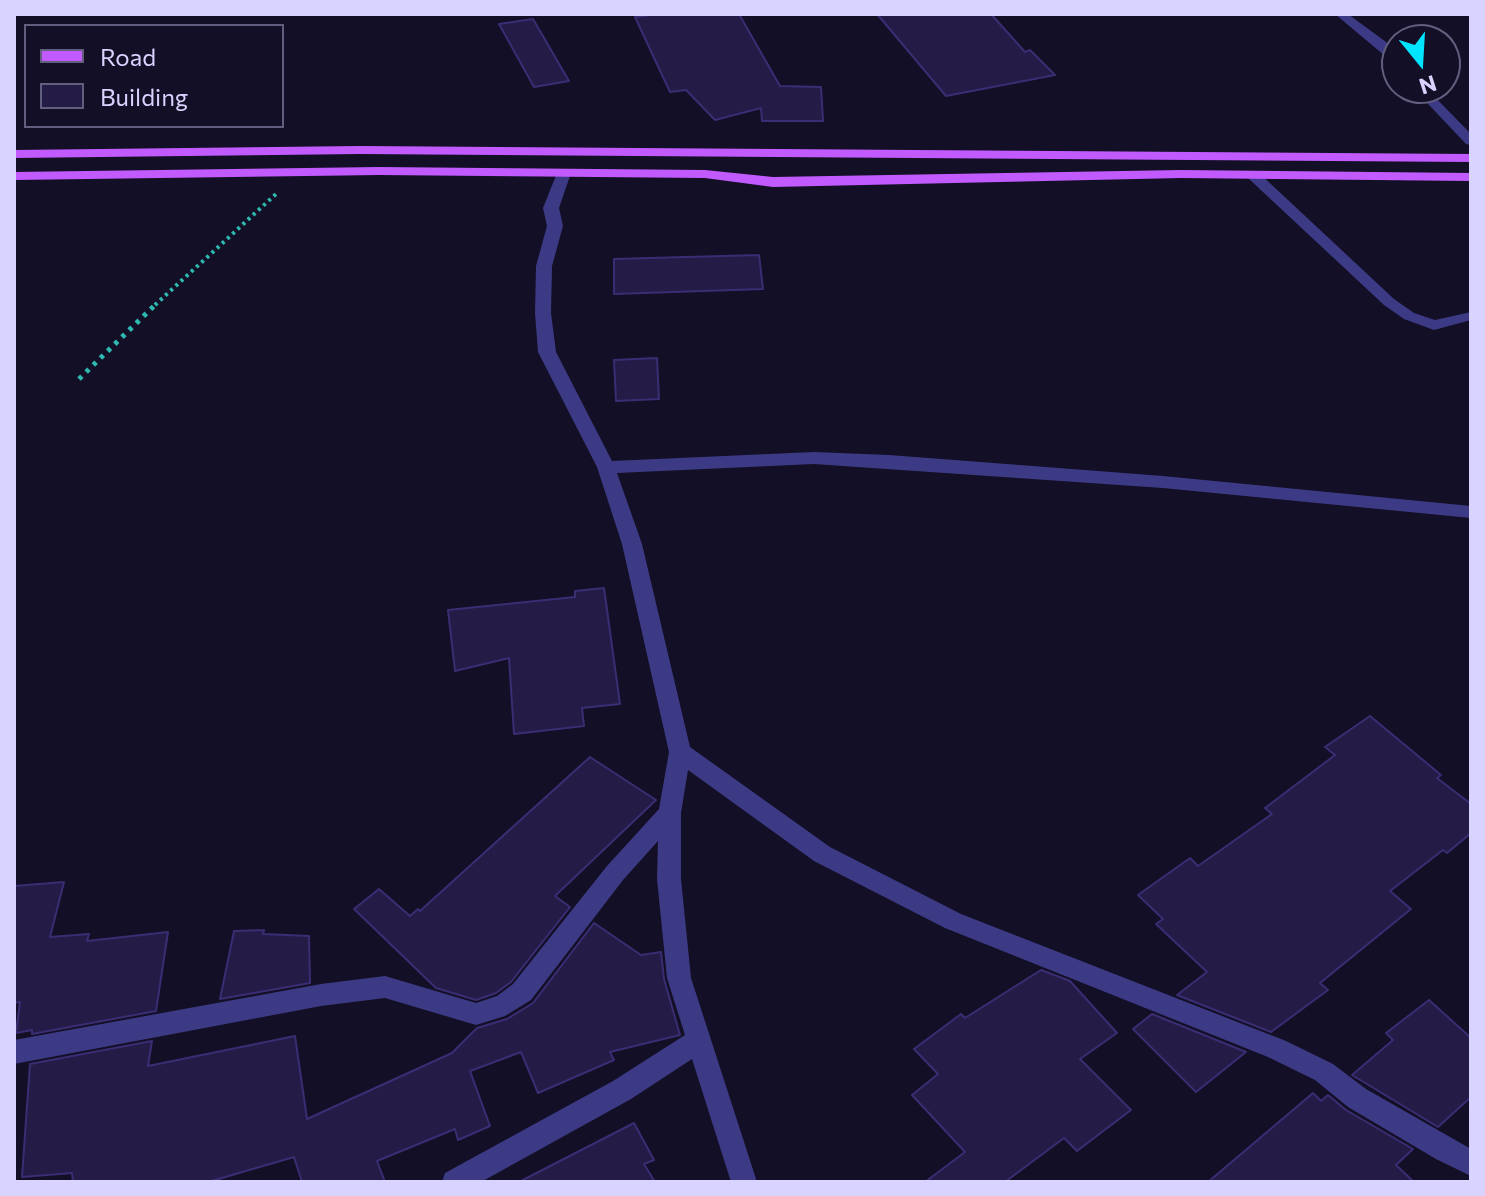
<!DOCTYPE html>
<html>
<head>
<meta charset="utf-8">
<style>
  body { margin:0 }
  #map { position:relative; width:1485px; height:1196px; overflow:hidden; background:#130f26; font-family:Commissioner,sans-serif }
  canvas { display:block }
  .frame { position:absolute; inset:0; border:16px solid #d9d4ff; pointer-events:none }
  .legend { position:absolute; left:24px; top:24px; width:260px; height:104px; box-sizing:border-box; background:#130f26; border:2px solid #625e7d; margin:0; padding:10px 14px; list-style:none; font-size:24px; color:#d9d4ff }
  .legend li { display:flex; align-items:center; gap:16px; height:40px }
  .legend b { width:40px; border:2px solid #625e7d }
  .north { position:absolute; left:1381px; top:24px; width:80px; height:80px; box-sizing:border-box; background:#130f26; border:2px solid #625e7d; border-radius:50%; rotate:162deg; font-size:22px; font-weight:700; line-height:32px; text-align:center; color:#d9d4ff }
  .north::after { content:''; display:block; margin:auto; width:28px; height:36px; background:#00e5ff; clip-path:polygon(50% 0,100% 100%,50% 72%,0 100%) }
</style>
</head>
<body>
<div id="map">
<canvas width="1485" height="1196"></canvas>
<div class="frame"></div>
<ul class="legend">
<li><b style="height:10px;background:#c25bff"></b>Road</li>
<li><b style="height:22px;background:#241b47"></b>Building</li>
</ul>
<div class="north">N</div>
</div>
<script>
const ctx = document.querySelector('canvas').getContext('2d');
ctx.lineJoin = 'round';
function fill(path, color) { ctx.fillStyle = color; ctx.fill(path, 'evenodd'); }
const poly = rows => new Path2D(rows.map(r => 'M' + r).join(''));
function trace(path, color, width, dash) { ctx.strokeStyle = color; ctx.lineWidth = width; ctx.lineCap = dash ? 'butt' : 'round'; ctx.setLineDash(dash || []); ctx.stroke(path); }
const building = poly([
  [658,14,739,14,780,86,821,87,823,121,762,121,761,108,715,120,686,90,670,92,635,17,658,14],
  [877,14,991,14,1025,52,1030,50,1055,75,946,96,877,14],
  [533,19,569,81,534,87,499,24,533,19],
  [759,255,763,289,614,294,614,259,759,255],
  [657,358,659,399,616,401,614,360,657,358],
  [604,588,620,704,582,708,584,726,514,734,509,658,455,671,448,610,575,597,575,591,604,588],
  [1370,716,1441,775,1437,778,1471,804,1471,833,1447,853,1443,850,1390,891,1411,909,1320,983,1328,990,1271,1032,1177,995,1207,972,1156,924,1163,919,1138,895,1190,858,1198,866,1272,814,1265,808,1335,755,1325,747,1370,716],
  [590,757,656,800,555,896,570,907,511,982,496,993,476,1000,436,988,354,909,379,889,410,916,418,909,420,911,590,757],
  [64,882,50,937,89,934,87,941,168,932,156,1011,32,1034,32,1030,16,1033,20,1002,14,1003,14,886,64,882],
  [594,923,641,955,661,952,664,979,680,1035,610,1052,614,1060,538,1093,521,1052,470,1071,490,1126,458,1140,455,1129,377,1161,385,1182,302,1182,294,1157,208,1182,73,1182,72,1173,22,1177,30,1064,152,1041,148,1066,295,1036,307,1119,452,1053,477,1028,507,1019,533,1003,594,923],
  [264,930,263,934,309,936,310,983,220,999,234,931,264,930],
  [1041,970,1070,981,1117,1033,1080,1059,1131,1110,1077,1151,1064,1138,1005,1182,925,1182,965,1152,912,1095,938,1074,914,1049,961,1014,965,1018,1041,970],
  [1429,1000,1471,1038,1471,1097,1438,1127,1352,1075,1393,1040,1386,1033,1429,1000],
  [1152,1014,1246,1052,1196,1092,1133,1029,1152,1014],
  [1313,1093,1321,1101,1328,1095,1346,1110,1413,1149,1396,1165,1414,1182,1208,1182,1313,1093],
  [634,1123,654,1160,644,1164,655,1182,519,1182,634,1123]
]);
fill(building, '#241b47');
trace(building, '#3b2d73', 2);
trace(poly([
  [155,305,276,194]
]), '#2fb8b0', 4, [3, 4]);
trace(poly([
  [79,379,157,303]
]), '#2fb8b0', 5, [4, 6]);
fill(poly([
  [1335,14,1348,14,1390,45,1397,54,1397,66,1335,14],
  [1413,88,1426,88,1471,134,1471,145,1466,144,1413,88],
  [1253,171,1258,172,1394,299,1414,313,1435,320,1471,312,1471,320,1434,330,1404,319,1384,305,1248,178,1248,172,1253,171]
]), '#3d3a85');
fill(poly([
  [564,169,571,173,559,208,563,226,552,266,551,313,556,352,612,461,814,452,889,455,1163,476,1471,506,1471,518,1163,488,814,464,617,473,642,544,690,747,830,847,961,914,1286,1041,1333,1064,1366,1089,1471,1149,1471,1176,1436,1159,1348,1107,1315,1080,1268,1057,945,928,814,861,688,770,681,813,681,879,691,978,757,1182,731,1182,692,1059,631,1099,481,1182,442,1182,445,1173,613,1081,685,1035,667,978,657,879,658,841,623,880,531,1000,505,1016,476,1025,385,998,321,1006,14,1064,14,1040,321,984,385,976,476,1003,497,996,513,984,607,866,659,809,669,752,622,544,597,467,538,352,535,313,536,266,547,226,543,208,557,173,564,169]
]), '#3d3a85');
fill(poly([
  [360,146,1471,154,1471,162,360,154,14,158,14,150,360,146],
  [379,167,705,170,773,177,1181,170,1471,173,1471,181,1181,178,773,187,705,178,379,175,14,180,14,172,379,167]
]), '#c25bff');
</script>
</body>
</html>
